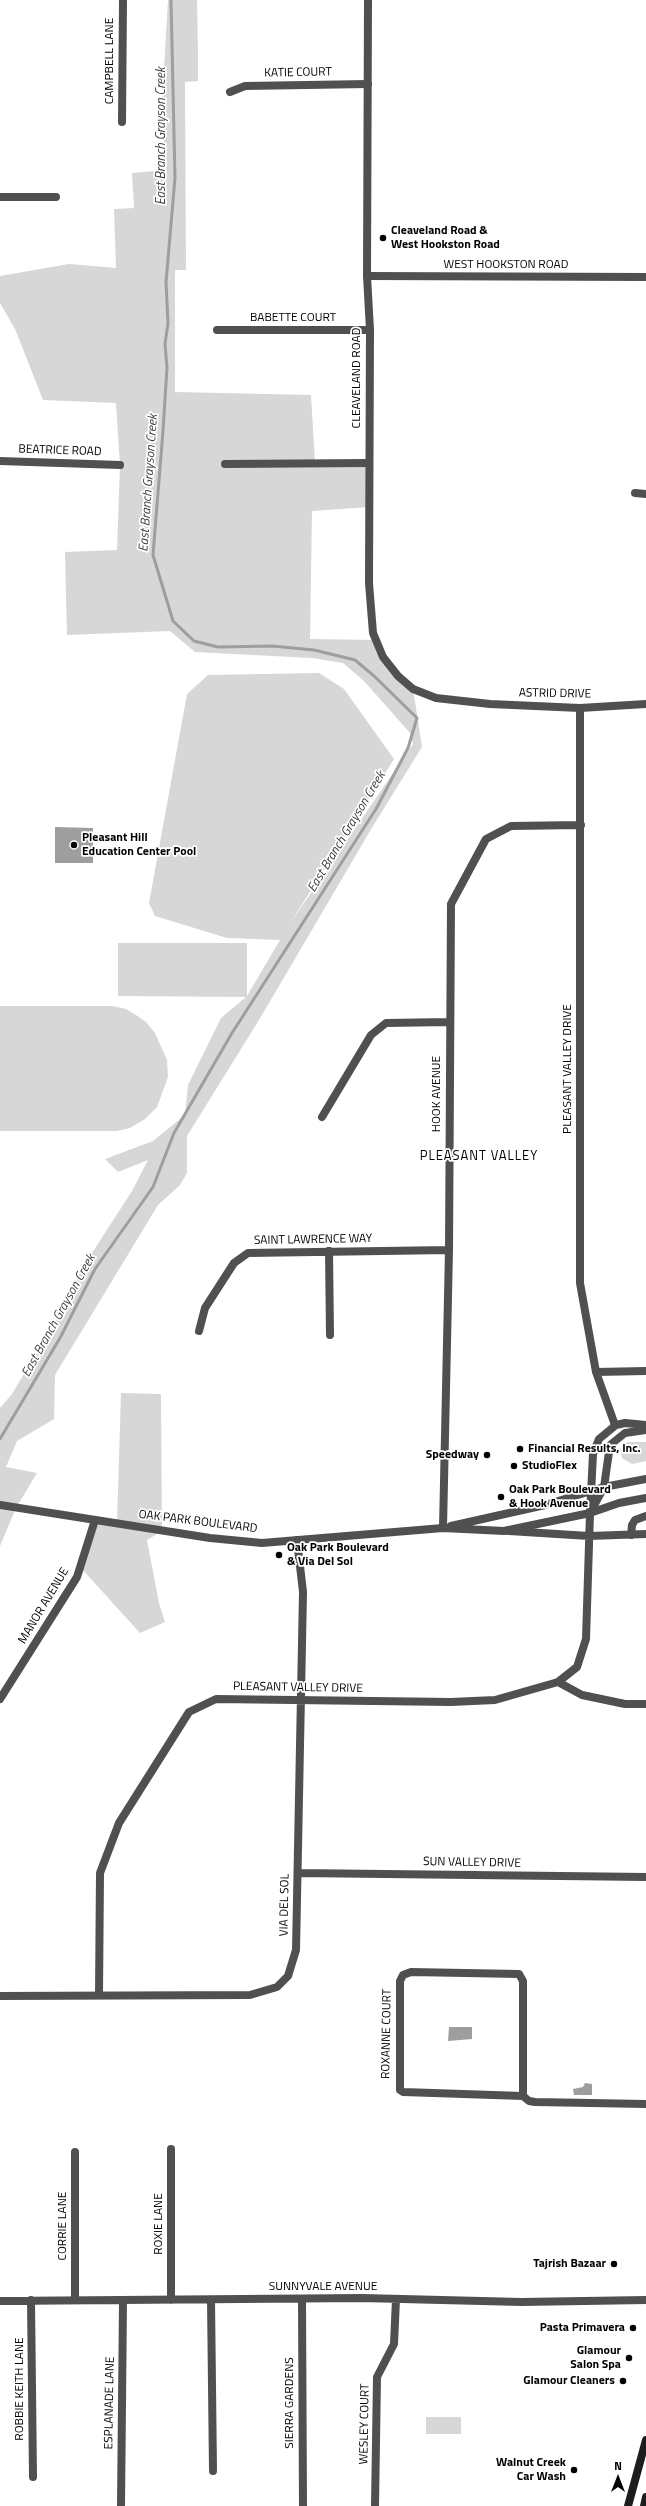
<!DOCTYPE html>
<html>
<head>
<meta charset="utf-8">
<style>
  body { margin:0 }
  #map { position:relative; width:646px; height:2506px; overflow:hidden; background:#fff; font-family:"Titillium Web",sans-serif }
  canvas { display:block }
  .north { position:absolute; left:598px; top:2458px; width:40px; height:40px; -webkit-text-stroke:3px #fff; paint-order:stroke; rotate:0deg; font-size:11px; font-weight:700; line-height:16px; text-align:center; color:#000 }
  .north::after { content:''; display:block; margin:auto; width:14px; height:18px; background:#000; clip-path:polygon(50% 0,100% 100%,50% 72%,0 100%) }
</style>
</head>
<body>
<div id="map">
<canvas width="646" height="2506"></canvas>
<div class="north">N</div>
</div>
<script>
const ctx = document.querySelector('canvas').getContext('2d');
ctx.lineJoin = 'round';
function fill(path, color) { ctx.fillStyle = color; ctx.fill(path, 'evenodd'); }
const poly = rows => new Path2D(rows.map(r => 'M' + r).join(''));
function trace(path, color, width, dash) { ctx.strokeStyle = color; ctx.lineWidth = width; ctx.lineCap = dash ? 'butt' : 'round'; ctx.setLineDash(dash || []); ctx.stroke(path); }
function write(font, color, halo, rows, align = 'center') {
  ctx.font = font + ' "Titillium Web",sans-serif'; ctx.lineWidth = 3.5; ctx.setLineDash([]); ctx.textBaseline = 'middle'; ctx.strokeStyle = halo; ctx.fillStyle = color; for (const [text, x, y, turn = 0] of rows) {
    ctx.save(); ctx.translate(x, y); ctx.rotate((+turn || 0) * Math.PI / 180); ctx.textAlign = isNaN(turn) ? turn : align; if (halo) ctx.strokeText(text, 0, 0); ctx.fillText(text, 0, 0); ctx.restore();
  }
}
fill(poly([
  [168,0,197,0,198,52,198,81,185,82,186,270,175,270,175,392,311,395,315,463,369,463,369,507,312,511,310,639,376,640,383,657,413,689,422,747,373,826,259,1020,187,1136,187,1173,180,1185,158,1205,55,1375,54,1419,17,1441,6,1467,37,1473,16,1508,0,1546,0,1408,12,1394,54,1323,83,1267,132,1191,148,1160,118,1172,105,1159,153,1141,185,1115,188,1085,221,1018,246,997,118,996,118,943,247,943,247,996,280,940,227,938,155,916,149,903,187,694,208,675,319,673,344,689,394,759,289,925,413,744,410,733,364,681,343,663,312,658,195,652,170,631,67,635,65,552,117,550,120,465,116,403,43,400,15,329,0,303,0,276,69,264,116,268,114,209,134,208,132,173,165,170,162,102],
  [0,1006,112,1006,126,1009,136,1015,146,1022,155,1033,167,1060,168,1077,157,1107,145,1119,130,1128,117,1131,0,1131],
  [121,1393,161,1394,162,1531,147,1540,159,1603,165,1622,140,1633,80,1567,95,1520,117,1523],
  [627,1442,646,1442,646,1461,632,1464,622,1458,620,1449],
  [426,2417,461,2417,461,2434,426,2434]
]), '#d7d7d7');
fill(poly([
  [55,827,93,828,93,863,55,863],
  [449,2027,472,2027,472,2039,448,2041],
  [585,2083,592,2084,592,2095,574,2095,573,2089,583,2087]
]), '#9e9e9e');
trace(poly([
  [0,1439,60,1338,95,1269,153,1187,174,1133,232,1033,376,809,408,748,417,718,374,676,355,660,314,650,272,646,218,647,194,641,173,621,153,555,163,431,167,368,165,344,168,323,166,282,175,178,171,0]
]), '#9e9e9e', 3);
trace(poly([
  [230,92,245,86,368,84],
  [122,122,123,0],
  [0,197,56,197],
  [367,276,646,277],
  [217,330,370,330],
  [0,461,120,465],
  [225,464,369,463],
  [635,493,646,494],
  [580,708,580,1283,596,1372,615,1425],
  [322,1117,371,1035,386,1023,449,1022],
  [329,1251,330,1335],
  [199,1331,205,1308,234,1263,248,1253,449,1250],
  [596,1372,646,1371],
  [443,1528,449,1250,451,904,486,839,511,826,581,825],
  [509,1531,589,1536,646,1534],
  [631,1535,632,1525,635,1520,646,1516],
  [558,1682,582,1695,625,1704,646,1704],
  [0,1699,77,1577,95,1520],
  [298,1873,646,1877],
  [99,1995,100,1873,119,1823,189,1712,216,1699,451,1702,495,1700,558,1682,577,1667,586,1639,590,1513],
  [0,1996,250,1995,277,1987,288,1976,296,1950,303,1592,297,1540],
  [523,2096,403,2092,400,2090,400,1981,403,1975,411,1972,519,1974,523,1981,523,2096,529,2101,535,2102,646,2104],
  [171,2149,171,2300],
  [75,2152,75,2300],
  [31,2300,33,2477],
  [211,2300,213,2471],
  [302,2300,303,2506],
  [0,2301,362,2298,521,2302,646,2300],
  [121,2506,123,2301],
  [375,2506,377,2377,394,2344,396,2299]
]), '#505050', 8);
trace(poly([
  [368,0,367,276,370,330,369,583,373,633,383,657,398,676,413,689,436,698,490,704,580,708,646,704],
  [0,1505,210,1538,262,1543,443,1528,504,1531,590,1513,619,1503,646,1498],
  [591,1511,604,1487,610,1445,625,1433,646,1430],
  [590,1513,593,1454,599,1439,616,1425,625,1423,646,1425],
  [451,1526,545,1505,604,1487,646,1479]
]), '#505050', 8);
trace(poly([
  [628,2506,646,2440],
  [644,2506,646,2497]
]), '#1d1d1d', 8);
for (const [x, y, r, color] of [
  [383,238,4,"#000"],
  [74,845,4,"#000"],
  [520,1449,4,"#000"],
  [487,1455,4,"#000"],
  [514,1466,4,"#000"],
  [501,1497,4,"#000"],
  [279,1555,4,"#000"],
  [614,2264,4,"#000"],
  [633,2328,4,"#000"],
  [629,2358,4,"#000"],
  [623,2381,4,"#000"],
  [574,2470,4,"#000"]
]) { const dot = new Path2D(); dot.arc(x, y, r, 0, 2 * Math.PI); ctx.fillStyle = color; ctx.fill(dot); trace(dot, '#fff', 1.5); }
write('12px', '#000', '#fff', [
  ["CAMPBELL LANE",110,61,-90],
  ["KATIE COURT",298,73,-1],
  ["WEST HOOKSTON ROAD",506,265],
  ["BABETTE COURT",293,318],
  ["CLEAVELAND ROAD",357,378,-90],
  ["BEATRICE ROAD",60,451,2],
  ["ASTRID DRIVE",555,694,1],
  ["PLEASANT VALLEY DRIVE",568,1069,-90],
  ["HOOK AVENUE",437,1094,-90],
  ["SAINT LAWRENCE WAY",313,1240,-1],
  ["OAK PARK BOULEVARD",198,1522,7],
  ["MANOR AVENUE",44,1606,-59],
  ["PLEASANT VALLEY DRIVE",298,1688,1],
  ["SUN VALLEY DRIVE",472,1863,1],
  ["VIA DEL SOL",285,1905,-89],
  ["ROXANNE COURT",387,2034,-89],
  ["ROXIE LANE",159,2224,-90],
  ["CORRIE LANE",63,2226,-90],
  ["SUNNYVALE AVENUE",323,2287],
  ["ROBBIE KEITH LANE",20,2389,-90],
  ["ESPLANADE LANE",110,2403,-89],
  ["SIERRA GARDENS",290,2403,-90],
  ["WESLEY COURT",365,2424,-89]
]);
write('bold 12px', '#000', '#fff', [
  ["Cleaveland Road &",391,231],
  ["West Hookston Road",391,245],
  ["Pleasant Hill",82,838],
  ["Education Center Pool",82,852],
  ["Financial Results, Inc.",528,1449],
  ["Speedway",479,1455,"right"],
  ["StudioFlex",522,1466],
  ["Oak Park Boulevard",509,1490],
  ["& Hook Avenue",509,1504],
  ["Oak Park Boulevard",287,1548],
  ["& Via Del Sol",287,1562],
  ["Tajrish Bazaar",606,2264,"right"],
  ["Pasta Primavera",625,2328,"right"],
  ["Glamour",621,2351,"right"],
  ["Salon Spa",621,2365,"right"],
  ["Glamour Cleaners",615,2381,"right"],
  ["Walnut Creek",566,2463,"right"],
  ["Car Wash",566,2477,"right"]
], 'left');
write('italic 13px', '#3f3f3f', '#fff', [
  ["East Branch Grayson Creek",162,136,-90],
  ["East Branch Grayson Creek",149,483,-86],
  ["East Branch Grayson Creek",347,832,-59],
  ["East Branch Grayson Creek",59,1316,-61]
]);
ctx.letterSpacing = '1px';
write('13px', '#000', '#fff', [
  ["PLEASANT VALLEY",479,1157]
]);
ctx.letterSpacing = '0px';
</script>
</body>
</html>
